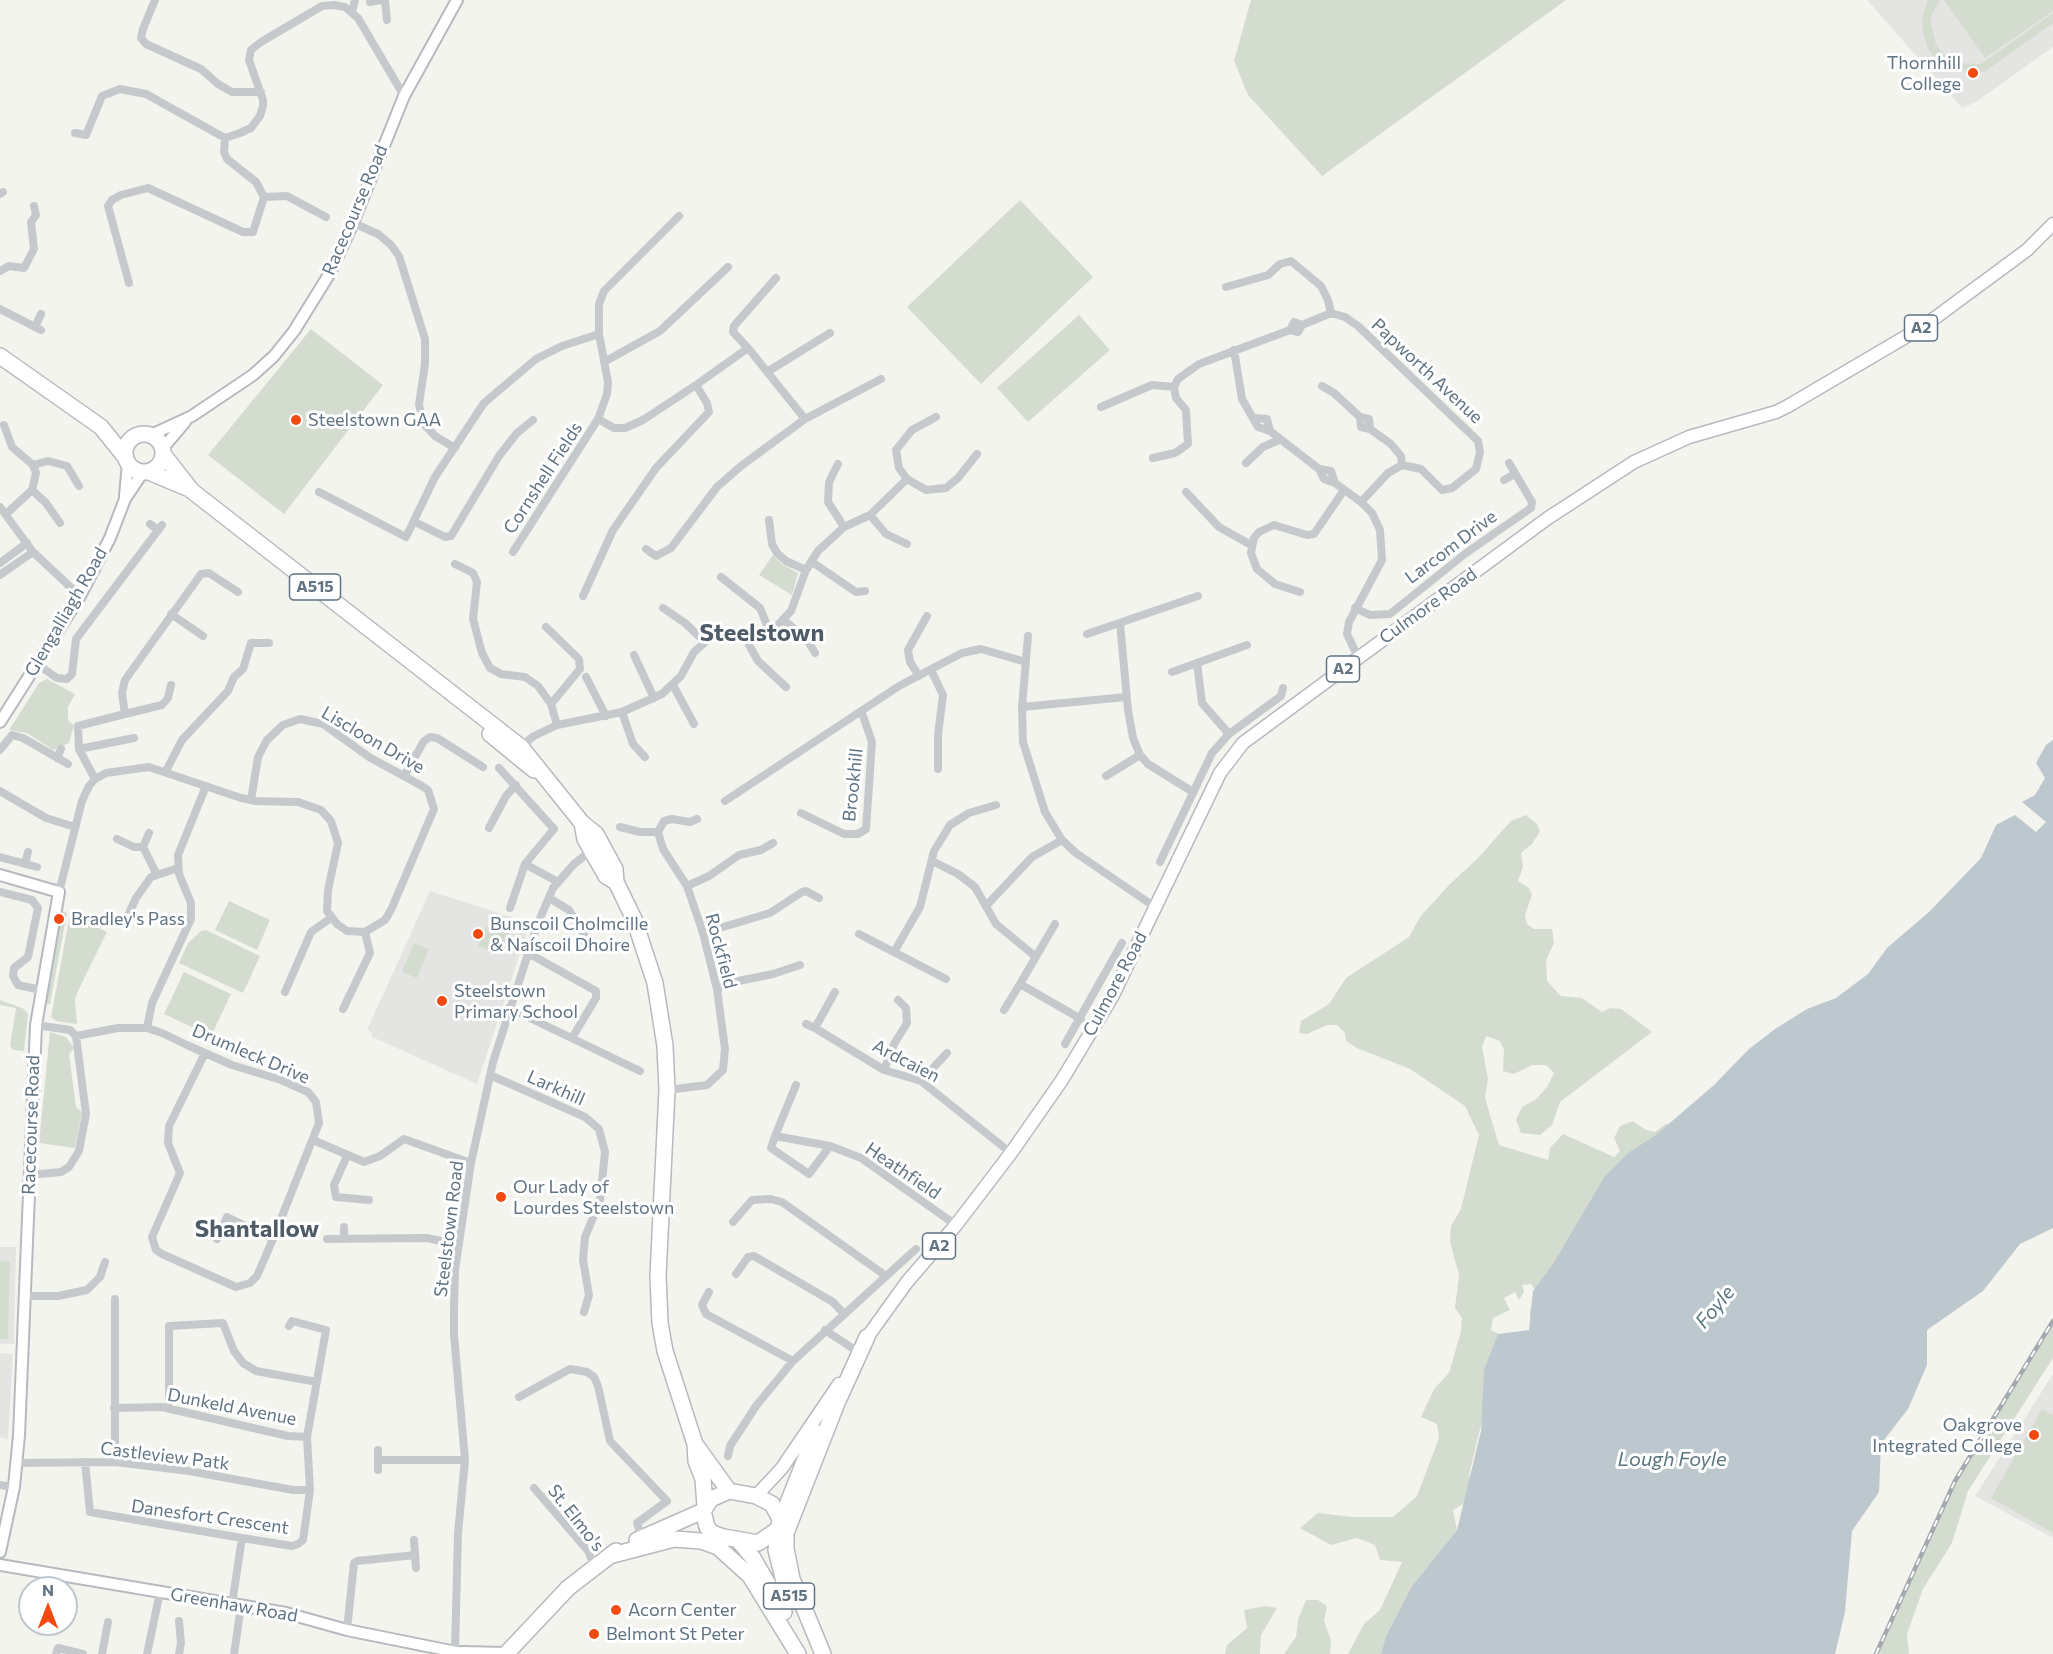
<!DOCTYPE html>
<html>
<head>
<meta charset="utf-8">
<style>
  body { margin:0 }
  #map { position:relative; width:2053px; height:1654px; overflow:hidden; background:#f4f4ef; font-family:Commissioner,sans-serif }
  canvas { display:block }
  .north { position:absolute; left:18px; top:1576px; width:60px; height:60px; box-sizing:border-box; background:#fff; border:2px solid #bfc7cd; border-radius:50%; rotate:0deg; font-size:16px; font-weight:700; line-height:24px; text-align:center; color:#607383 }
  .north::after { content:''; display:block; margin:auto; width:21px; height:27px; background:#f24a11; clip-path:polygon(50% 0,100% 100%,50% 72%,0 100%) }
</style>
</head>
<body>
<div id="map">
<canvas width="2053" height="1654"></canvas>
<div class="north">N</div>
</div>
<script>
const ctx = document.querySelector('canvas').getContext('2d');
ctx.lineJoin = 'round';
function fill(path, color) { ctx.fillStyle = color; ctx.fill(path, 'evenodd'); }
const poly = rows => new Path2D(rows.map(r => 'M' + r).join(''));
function trace(path, color, width, dash) { ctx.strokeStyle = color; ctx.lineWidth = width; ctx.lineCap = dash ? 'butt' : 'round'; ctx.setLineDash(dash || []); ctx.stroke(path); }
function write(font, color, halo, rows, align = 'center') {
  ctx.font = font + ' Commissioner,sans-serif'; ctx.lineWidth = 6; ctx.setLineDash([]); ctx.textBaseline = 'middle'; ctx.strokeStyle = halo; ctx.fillStyle = color; for (const [text, x, y, turn = 0] of rows) {
    ctx.save(); ctx.translate(x, y); ctx.rotate((+turn || 0) * Math.PI / 180); ctx.textAlign = isNaN(turn) ? turn : align; if (halo) ctx.strokeText(text, 0, 0); ctx.fillText(text, 0, 0); ctx.restore();
  }
}
fill(poly([
  [1867,0,2053,0,2053,47,1976,102,1962,108],
  [430,891,533,924,529,926,477,1084,372,1037,372,1033,367,1030],
  [0,1247,16,1247,14,1344,0,1344],
  [0,1353,13,1354,8,1440,0,1437],
  [2053,1374,2053,1538,1975,1496]
]), '#e4e5e3');
fill(poly([
  [1251,0,1566,0,1322,176,1248,95,1234,61],
  [1928,0,1940,0,1930,18,1936,45,1943,54,1957,63,1981,64,2053,13,2053,23,1984,72,1954,70,1937,61,1928,49,1923,33,1922,17],
  [1944,0,2053,0,2053,11,1985,58],
  [1020,200,1093,277,981,384,907,307],
  [1079,315,1110,350,1028,422,997,388],
  [311,329,383,385,284,514,208,455],
  [773,555,782,564,798,573,792,595,759,575],
  [47,679,75,694,68,707,68,721,74,725,69,743,53,750,27,733,9,730,39,683],
  [1526,815,1537,824,1540,831,1532,844,1521,853,1523,867,1518,881,1529,888,1532,895,1525,915,1527,924,1534,929,1552,929,1554,943,1546,960,1547,981,1561,996,1582,998,1602,1012,1610,1008,1621,1009,1652,1032,1560,1102,1552,1125,1540,1135,1521,1133,1516,1120,1522,1107,1535,1100,1547,1087,1554,1073,1546,1065,1532,1065,1514,1074,1503,1071,1504,1050,1500,1041,1486,1036,1482,1047,1488,1079,1485,1098,1499,1145,1548,1160,1550,1148,1563,1134,1614,1157,1620,1151,1614,1138,1620,1126,1633,1121,1646,1130,1655,1132,1666,1124,1681,1123,1547,1305,1530,1317,1530,1309,1539,1296,1531,1284,1522,1285,1524,1292,1519,1300,1515,1292,1504,1298,1510,1310,1493,1318,1491,1330,1499,1334,1487,1400,1469,1475,1474,1498,1453,1510,1457,1530,1412,1586,1386,1636,1381,1654,1348,1654,1364,1624,1380,1610,1402,1562,1380,1560,1375,1545,1357,1538,1331,1545,1300,1528,1318,1513,1352,1517,1393,1517,1417,1496,1439,1438,1437,1424,1421,1417,1434,1389,1449,1373,1461,1331,1462,1318,1455,1308,1459,1275,1450,1242,1451,1226,1461,1209,1479,1135,1465,1106,1410,1069,1357,1048,1346,1041,1345,1033,1337,1025,1327,1025,1307,1034,1299,1033,1301,1021,1329,1004,1346,978,1409,937,1420,917,1449,885,1478,858,1511,821],
  [229,901,270,920,257,950,215,930],
  [62,911,67,913,50,1004,44,1003,57,923,61,921],
  [70,914,107,932,78,991,75,1000,77,1024,56,1021,51,1017],
  [507,921,513,924,505,942,499,940,493,952,478,946,487,926,502,933],
  [206,930,260,956,243,993,179,963,188,943,201,931],
  [414,943,429,949,417,978,402,972],
  [184,972,231,994,211,1036,164,1014],
  [0,1000,24,1009,28,1014,24,1051,13,1050,10,1046,16,1008,0,1005],
  [50,1032,66,1037,74,1048,69,1054,76,1107,82,1112,75,1148,39,1143],
  [0,1261,10,1262,8,1339,0,1339],
  [2053,1321,2053,1358,1968,1491,1952,1543,1923,1589,1907,1634,1909,1654,1876,1654,1955,1481],
  [2042,1409,2053,1415,2053,1533,1991,1498],
  [1306,1600,1318,1600,1327,1606,1324,1621,1331,1640,1330,1654,1284,1654,1296,1637,1298,1620],
  [1265,1606,1277,1608,1261,1635,1260,1654,1225,1654,1227,1645,1247,1628,1244,1610]
]), '#d4dcd0');
fill(poly([
  [2053,740,2053,1228,2020,1244,1983,1291,1927,1330,1927,1365,1908,1409,1881,1444,1879,1492,1852,1531,1845,1612,1835,1654,1381,1654,1386,1636,1412,1586,1457,1530,1481,1431,1484,1370,1498,1334,1529,1330,1533,1291,1553,1264,1605,1176,1628,1153,1656,1135,1714,1085,1749,1049,1775,1029,1807,1009,1836,998,1868,974,1887,948,1929,912,1981,858,1996,825,2015,815,2036,832,2046,822,2022,802,2035,795,2045,778,2036,763,2046,745]
]), '#bcc8cd');
const secondary = poly([
  [151,435,192,416,253,375,274,356,294,331,330,273,353,223,404,96,457,0],
  [163,448,185,422],
  [125,496,128,463],
  [0,722,80,596,110,538,125,499,143,472],
  [0,875,59,892,36,1025,19,1435,14,1487,0,1552],
  [0,1565,286,1613,347,1630,466,1654],
  [461,1652,507,1653]
]);
const primary = poly([
  [863,1343,907,1282,956,1225,1011,1153,1062,1080,1112,997,1220,773,1243,743,1548,518,1634,462,1689,437,1776,412,1788,406,1924,326,2027,250,2053,224],
  [756,1496,782,1468,839,1384],
  [780,1519,815,1430]
]);
const highway = poly([
  [0,356,101,427,126,458],
  '125 453a19 19 0 1 1 38 0a19 19 0 1 1-38 0Z',
  [163,454,192,491,521,747,582,823,596,834,615,869,616,882,634,919,655,983,665,1046,667,1090,658,1276,660,1323,665,1351,695,1444,696,1461,703,1479,705,1506],
  [149,472,187,488],
  [490,734,534,770],
  [582,823,585,839,606,876,616,882],
  [695,1444,729,1491],
  [777,1530,758,1543,724,1537,712,1533,707,1527,703,1511,711,1499,729,1491,756,1496,772,1504,780,1519,776,1550,786,1590],
  [637,1540,703,1511],
  [738,1540,753,1558,784,1612],
  [609,1556,674,1539,701,1541,718,1547,750,1576,798,1654],
  [506,1654,568,1588,616,1551],
  [823,1654,792,1579,786,1549,786,1533,837,1403,867,1337]
]);
trace(secondary, '#b5babf', 14);
trace(primary, '#b6babe', 15);
trace(highway, '#b7babd', 18);
trace(poly([
  [155,0,143,29,141,38,146,44,201,69,218,84,232,92,261,92],
  [385,0,387,20],
  [370,2,381,0],
  [352,12,355,0],
  [75,133,86,135,102,96,120,89,146,94,225,138,240,133,251,128,260,116,263,106,263,100,249,60,251,50,261,42,322,6,334,5,345,7,358,18,404,96],
  [0,194,3,192],
  [264,197,287,196,326,217],
  [353,223,378,234,391,245,399,256,425,339,425,364,419,404,423,423,435,436,455,448],
  [0,271,9,266,24,268,34,249,31,222,36,215,34,206],
  [129,283,108,206,112,200,121,195,148,188,243,232,253,232,264,197,256,182,227,159,224,152,225,138],
  [1226,287,1268,275,1280,264,1291,261,1321,286,1328,300,1331,313,1345,317,1358,326,1478,441,1480,452,1476,469,1452,488,1442,490,1421,469,1402,465,1388,473,1361,502],
  [0,309,41,330],
  [35,327,41,314],
  [1290,330,1294,322,1302,325],
  [748,348,733,332,734,326,776,278],
  [1234,350,1242,399,1258,427,1270,431,1319,469,1324,479,1335,483,1361,502,1372,513,1380,530,1382,560,1349,622,1347,634,1358,657],
  [604,362,660,331,728,267],
  [767,372,830,333],
  [1322,386,1334,393,1360,417,1369,419,1370,429],
  [1101,407,1152,385,1174,387,1178,379,1199,364,1290,330,1298,332,1302,325,1331,313],
  [936,417,912,430,896,450,899,468,907,479,926,490,946,488,958,478,977,454],
  [1360,417,1361,427,1370,429,1391,444,1401,456,1402,465],
  [1255,418,1267,419,1270,431],
  [805,419,881,379],
  [4,425,12,447,33,465,36,473,32,490,6,514],
  [1153,458,1175,453,1188,444,1186,410,1176,398,1174,387],
  [1246,463,1263,447,1279,440],
  [838,464,829,482,828,502,844,527],
  [33,465,48,461,67,466,79,486],
  [1319,469,1331,471,1335,483],
  [1504,480,1515,474],
  [32,490,46,503,60,523],
  [319,492,406,537,435,477,484,403,536,359,562,346,599,334,599,304,604,291,679,216],
  [1186,492,1219,527,1251,545],
  [0,507,33,552,80,596],
  [870,515,886,534,907,544],
  [769,520,772,544,777,553,786,561,806,570],
  [415,522,445,537,451,536,499,456,517,433,533,420],
  [150,524,158,530],
  [646,549,656,556,671,548,717,487,741,466,805,419,748,348,696,385],
  [513,552,598,419,607,394,608,382,599,334],
  [812,562,856,592,865,591],
  [0,563,27,543],
  [455,564,473,573,477,582,473,619,482,653,490,668,501,674,525,677,538,686,551,704,557,725],
  [0,575,33,552],
  [721,577,760,608,769,630],
  [1300,592,1275,584,1257,569,1251,553,1254,538,1259,532,1274,525,1307,535,1314,534,1344,490],
  [583,596,613,530,656,468,709,412,707,403,696,385,643,420,625,428,614,428,598,419],
  [663,608,685,623,704,641],
  [1355,608,1370,615,1390,614,1466,553,1531,508,1532,502,1509,463],
  [171,614,203,636],
  [785,621,806,638,815,653],
  [1120,623,1128,710,1133,738,1140,755,1148,764,1193,792],
  [546,627,579,659,580,669,551,704],
  [747,633,749,645,758,661,786,687],
  [1087,634,1198,596],
  [1028,636,1022,707,1023,742,1045,812,1062,840,1076,853,1155,907],
  [634,655,654,698],
  [1197,663,1202,703,1229,734],
  [37,664,57,678,67,679,72,674,76,639,162,525],
  [931,670,943,695,938,735,938,769],
  [1172,672,1247,645],
  [919,676,910,662,908,650,927,616],
  [586,677,606,716],
  [673,685,694,724],
  [1022,707,1126,697],
  [622,712,633,744,645,757],
  [125,714,162,705,168,698,171,685],
  [520,747,534,736,557,725,622,712,662,694,681,676,694,652,712,636,724,632,758,634,776,627,791,611,806,570,818,551,844,527,870,515,907,479],
  [79,749,134,738],
  [0,750,12,735,23,738,68,764],
  [57,758,61,749],
  [499,768,554,829,525,864,510,908],
  [166,771,182,740,228,691,234,677,243,669,251,643,269,643],
  [404,776,424,741,430,737,437,738,483,767],
  [1106,776,1140,755],
  [95,779,79,749,78,726,125,714,122,693,125,680,201,574,209,573,238,592],
  [0,791,46,818,75,827],
  [725,801,899,686,962,653,981,649,1026,662],
  [801,813,844,834,858,834,866,829,872,742,862,713],
  [620,827,640,832,658,832],
  [489,828,506,796,516,785],
  [149,833,143,847,157,875],
  [117,839,134,847,143,847],
  [0,857,37,867],
  [932,861,958,874,975,887,996,924,1036,957],
  [1160,862,1212,753,1229,734,1281,696,1283,688],
  [25,864,28,852],
  [525,864,558,882],
  [687,886,709,876,739,855,761,850,773,843],
  [0,892,32,900,38,908,28,957,14,968,13,976,18,985,41,990],
  [59,892,82,801,89,786,95,779,106,773,149,767,241,798,251,800,254,801,298,802,321,810,331,821,338,843,328,890,327,911,337,924,347,931,365,932,385,920,391,910,434,809,428,790,422,786,369,757,323,724,300,719,283,725,267,740,258,757,251,800],
  [549,898,569,910,584,934,582,941],
  [986,906,1032,857,1062,840],
  [127,918,136,898,151,877,178,868],
  [703,933,770,913,802,892,806,891,819,898],
  [859,934,946,979],
  [894,952,920,907,934,851,950,825,969,813,996,805],
  [528,953,596,991,596,998,572,1038],
  [1020,984,1055,924],
  [717,989,738,981,773,974,800,965],
  [285,992,311,932,331,918],
  [835,992,815,1028,884,1070,921,1081,1011,1153],
  [509,1008,640,1071],
  [343,1009,370,953,365,932],
  [1004,1010,1020,984,1081,1019],
  [806,1024,815,1028],
  [36,1025,70,1030,76,1036,118,1028,147,1028,162,1033,187,1045,232,1065,281,1080,308,1092,316,1102,319,1123,273,1239,257,1276,250,1283,236,1287,162,1254,156,1250,152,1237,180,1173,168,1143,169,1126,205,1053],
  [147,1028,152,1003,191,919,191,903,179,874,178,855,206,786],
  [1065,1044,1122,943],
  [884,1070,894,1044,907,1023,906,1008,898,1000],
  [490,1075,585,1117,599,1129,605,1152,600,1201,585,1237,583,1260,589,1295,584,1312],
  [921,1081,947,1053],
  [667,1090,707,1085,723,1070,725,1049,717,989,703,933,687,886,663,849,658,832,664,821,672,819,690,822,697,819],
  [775,1136,796,1085],
  [313,1140,364,1162,380,1156,404,1139,471,1163],
  [830,1146,809,1174,771,1148,775,1136,830,1146,861,1158,956,1225],
  [347,1156,334,1185,336,1197,369,1200],
  [29,1175,61,1172,69,1167,79,1151,86,1114,76,1036],
  [733,1222,752,1200,771,1199,782,1202,886,1276],
  [344,1227,344,1239],
  [217,1239,227,1217,273,1239],
  [327,1239,427,1238,459,1245],
  [736,1274,748,1257,754,1256,833,1302,843,1313],
  [709,1292,702,1305,706,1314,793,1361],
  [26,1296,58,1296,87,1290,100,1277,105,1262],
  [825,1330,858,1352],
  [519,1397,570,1369,587,1372,594,1377,598,1386,610,1441,667,1501,637,1523,642,1538],
  [114,1408,162,1407,288,1436,307,1437],
  [169,1409,169,1326,223,1323,234,1351,243,1363,256,1371,317,1382],
  [378,1450,378,1470],
  [728,1456,730,1446,756,1406,793,1361,916,1249],
  [378,1460,465,1460],
  [85,1462,90,1512,242,1538,292,1546,298,1544,303,1540,310,1490,307,1437,326,1330,292,1321,289,1326],
  [115,1462,115,1299],
  [17,1463,115,1462,189,1471,293,1490,310,1490],
  [0,1485,14,1487],
  [534,1488,588,1551,595,1567],
  [414,1540,416,1568],
  [232,1604,242,1538],
  [179,1621,181,1643,179,1654],
  [347,1630,354,1563,357,1561,415,1555],
  [455,1651,458,1533,465,1460,454,1335,454,1309,455,1270,471,1163,493,1062,538,923,553,888,574,864,592,850],
  [56,1654,58,1648,83,1654],
  [102,1654,108,1622],
  [147,1654,160,1592],
  [234,1654,241,1606]
]), '#c6c9cc', 8);
trace(secondary, '#fff', 10);
trace(primary, '#fff', 12);
trace(highway, '#fff', 15);
const rail = poly([
  [1876,1654,1955,1481,2053,1321]
]);
trace(rail, '#a3a9af', 4.5);
trace(rail, '#fff', 2, [7]);
for (const [x, y, r, color] of [
  [1973,73,6,"#f24a11"],
  [296,420,6,"#f24a11"],
  [59,919,6,"#f24a11"],
  [478,934,6,"#f24a11"],
  [442,1001,6,"#f24a11"],
  [501,1197,6,"#f24a11"],
  [2034,1435,6,"#f24a11"],
  [616,1610,6,"#f24a11"],
  [594,1634,6,"#f24a11"]
]) { const dot = new Path2D(); dot.arc(x, y, r, 0, 2 * Math.PI); ctx.fillStyle = color; ctx.fill(dot); trace(dot, '#fff', 2); }
for (const [x, y, w] of [
  [1921,328,33],
  [315,587,51],
  [1343,669,33],
  [939,1246,33],
  [789,1596,51]
]) { const box = new Path2D(); box.roundRect(x - w / 2, y - 13, w, 26, 4.5); ctx.fillStyle = '#fff'; ctx.fill(box); trace(box, '#607383', 1.5); }
write('bold 16px', '#607383', null, [
  ["A2",1921,328],
  ["A515",315,587],
  ["A2",1343,669],
  ["A2",939,1246],
  ["A515",789,1596]
]);
write('18px', '#607383', '#fff', [
  ["Thornhill",1961,63,"right"],
  ["College",1961,84,"right"],
  ["Steelstown GAA",308,420],
  ["Bradley's Pass",71,919],
  ["Bunscoil Cholmcille",490,924],
  ["& Naíscoil Dhoire",490,945],
  ["Steelstown",454,991],
  ["Primary School",454,1012],
  ["Our Lady of",513,1187],
  ["Lourdes Steelstown",513,1208],
  ["Oakgrove",2022,1425,"right"],
  ["Integrated College",2022,1446,"right"],
  ["Acorn Center",628,1610],
  ["Belmont St Peter",606,1634]
], 'left');
write('18px', '#607383', '#fff', [
  ["Racecourse Road",355,210,-67],
  ["Papworth Avenue",1427,371,43],
  ["Cornshell Fields",543,478,-57],
  ["Larcom Drive",1451,547,-37],
  ["Culmore Road",1428,606,-36],
  ["Glengalliagh Road",66,612,-60],
  ["Liscloon Drive",373,740,30],
  ["Brookhill",853,785,-84],
  ["Rockfield",721,951,75],
  ["Culmore Road",1115,984,-62],
  ["Drumleck Drive",251,1054,23],
  ["Ardcaien",906,1061,27],
  ["Larkhill",556,1088,24],
  ["Racecourse Road",31,1125,-88],
  ["Heathfield",903,1171,34],
  ["Steelstown Road",449,1229,-83],
  ["Dunkeld Avenue",232,1407,11],
  ["Castleview Patk",165,1456,7],
  ["Danesfort Crescent",210,1517,8],
  ["St. Elmo's",576,1518,52],
  ["Greenhaw Road",234,1605,10]
]);
write('italic 20px', '#5b7681', '#fff', [
  ["Foyle",1715,1307,-50],
  ["Lough Foyle",1672,1459]
]);
write('bold 24px', '#4f5c67', '#fff', [
  ["Steelstown",762,633],
  ["Shantallow",257,1229]
]);
</script>
</body>
</html>
